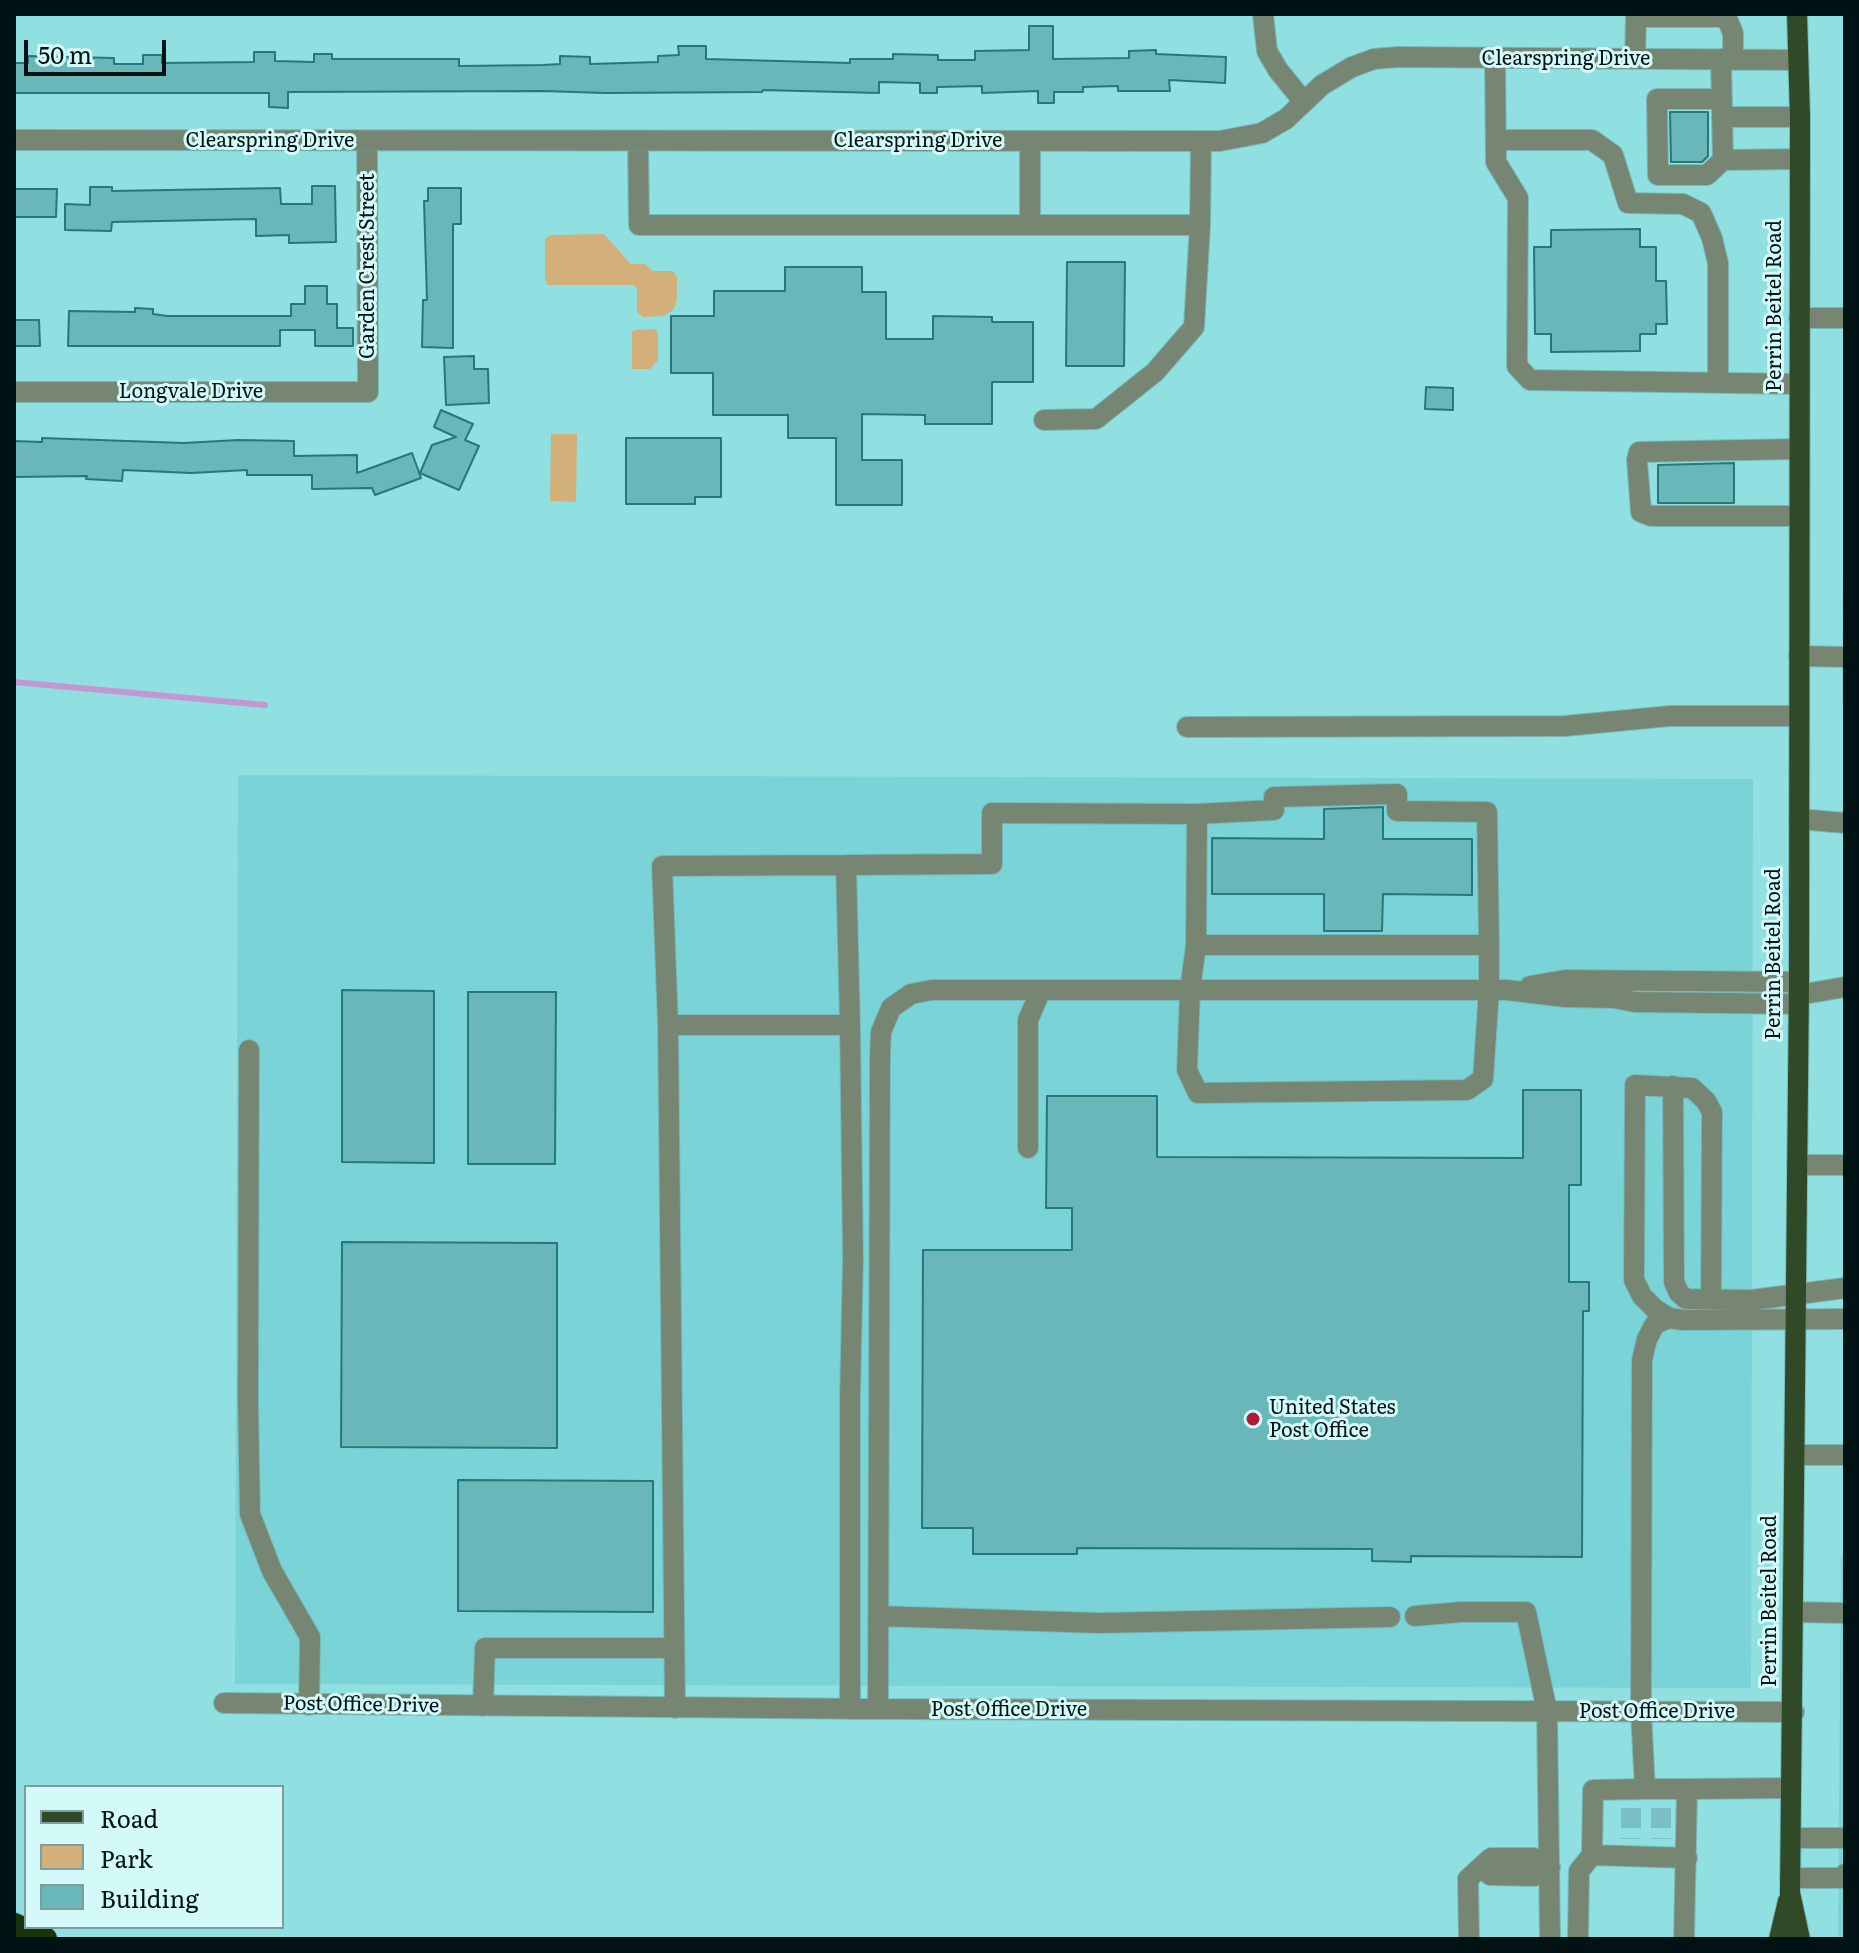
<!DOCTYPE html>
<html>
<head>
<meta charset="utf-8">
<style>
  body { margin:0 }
  #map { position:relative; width:1859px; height:1953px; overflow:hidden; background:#90dfe1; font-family:Literata,serif }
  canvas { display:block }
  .frame { position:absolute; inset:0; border:16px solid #001213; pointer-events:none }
  .legend { position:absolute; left:24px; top:1785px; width:260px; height:144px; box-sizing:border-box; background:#d3f9f9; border:2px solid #7f9d9d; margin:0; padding:10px 14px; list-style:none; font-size:24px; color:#001213 }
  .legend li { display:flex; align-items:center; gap:16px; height:40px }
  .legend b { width:40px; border:2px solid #7f9d9d }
  .scale { position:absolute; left:24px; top:40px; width:142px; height:36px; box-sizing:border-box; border:4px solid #001213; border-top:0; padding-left:10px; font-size:24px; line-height:28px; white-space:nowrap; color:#001213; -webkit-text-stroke:6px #d3f9f9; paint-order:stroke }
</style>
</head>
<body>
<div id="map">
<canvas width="1859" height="1953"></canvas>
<div class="frame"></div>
<ul class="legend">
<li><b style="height:10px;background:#304a27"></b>Road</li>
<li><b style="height:22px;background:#d3b079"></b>Park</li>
<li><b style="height:22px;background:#69b7b9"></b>Building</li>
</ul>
<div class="scale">50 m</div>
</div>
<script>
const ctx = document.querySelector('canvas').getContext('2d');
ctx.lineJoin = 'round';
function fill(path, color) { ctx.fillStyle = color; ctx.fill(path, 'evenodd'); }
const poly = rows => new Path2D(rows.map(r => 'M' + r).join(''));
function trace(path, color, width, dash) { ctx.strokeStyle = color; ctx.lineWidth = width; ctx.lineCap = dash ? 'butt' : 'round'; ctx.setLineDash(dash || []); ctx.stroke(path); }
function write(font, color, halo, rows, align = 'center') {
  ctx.font = font + ' Literata,serif'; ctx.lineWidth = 6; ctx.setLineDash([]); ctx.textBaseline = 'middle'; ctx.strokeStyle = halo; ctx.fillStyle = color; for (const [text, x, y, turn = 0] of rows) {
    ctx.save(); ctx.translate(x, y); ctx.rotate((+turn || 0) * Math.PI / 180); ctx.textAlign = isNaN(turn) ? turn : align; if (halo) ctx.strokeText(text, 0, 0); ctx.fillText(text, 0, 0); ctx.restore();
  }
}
fill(poly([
  [1844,443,1845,443,1845,703,1842,702],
  [238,775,1753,779,1751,1688,235,1684],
  [1841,1555,1845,1555,1845,1939,1838,1939]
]), '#7ad3d6');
fill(poly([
  [604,234,631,264,645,264,652,271,673,271,677,277,677,300,673,310,663,316,643,317,637,312,637,288,633,285,548,285,545,280,545,239,550,235],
  [655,329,658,332,658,360,650,369,632,369,632,332,635,330],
  [551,434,577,434,576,502,550,501]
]), '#d3b079');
trace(poly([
  [14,682,265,705]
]), '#c397d1', 6);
const building = poly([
  [1029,26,1053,26,1053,59,1129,58,1129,51,1156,50,1156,54,1226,57,1225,83,1169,80,1170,91,1118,91,1118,86,1083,87,1083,92,1054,92,1054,103,1038,103,1038,91,982,93,982,86,937,87,937,93,920,93,920,83,879,82,879,93,763,90,762,92,605,93,543,91,288,92,288,108,269,107,269,93,14,93,14,63,28,63,28,56,114,58,114,64,143,64,143,55,162,55,162,63,254,62,254,52,275,52,275,61,314,62,314,54,332,54,332,59,459,59,459,66,543,65,560,64,560,56,590,57,590,64,658,62,658,56,679,55,678,46,706,46,706,59,850,63,850,59,893,59,893,54,938,55,938,60,975,60,975,51,1029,50,1029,26],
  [1670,112,1708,112,1708,156,1702,162,1671,162,1670,112],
  [312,186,335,186,336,242,289,243,289,235,256,236,256,219,112,222,111,231,65,230,65,204,90,205,90,187,112,187,112,191,280,188,281,204,312,204,312,186],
  [428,188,461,188,461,224,453,224,453,348,422,347,423,300,427,300,424,201,428,201,428,188],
  [14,189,57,189,56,217,14,217,14,189],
  [1640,229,1640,247,1656,247,1656,281,1666,281,1667,324,1656,324,1656,334,1640,334,1640,351,1551,352,1551,334,1535,334,1534,247,1551,247,1551,230,1640,229],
  [1067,262,1125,262,1124,366,1066,366,1067,262],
  [785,267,862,267,862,292,886,292,886,339,933,339,933,316,992,317,992,322,1033,322,1033,382,992,382,992,424,925,424,925,415,862,414,862,460,902,460,902,505,836,505,836,438,788,438,788,415,713,415,713,373,671,373,671,316,714,316,714,291,785,291,785,267],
  [305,286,327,286,327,304,337,304,337,328,353,328,353,346,315,346,315,330,280,330,280,346,68,346,69,311,135,312,135,308,153,309,153,314,167,316,291,316,291,304,305,304,305,286],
  [14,320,39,320,40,346,14,346,14,320],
  [474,356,474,369,488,369,489,403,446,405,444,357,474,356],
  [1426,387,1453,388,1453,410,1425,409,1426,387],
  [441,410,473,424,465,440,479,446,459,490,420,473,432,445,456,437,434,427,441,410],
  [42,438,184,443,238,440,294,441,294,456,357,455,357,473,412,453,421,478,375,495,372,488,312,489,312,475,247,475,247,470,191,473,123,470,122,481,86,479,87,476,14,477,14,441,42,442,42,438],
  [626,438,721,438,721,497,695,497,695,504,626,504,626,438],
  [1734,463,1734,503,1658,503,1658,465,1734,463],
  [1383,807,1383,839,1472,839,1472,895,1383,894,1382,931,1324,931,1324,894,1212,894,1212,838,1324,839,1324,809,1383,807],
  [342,990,434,991,434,1163,342,1162,342,990],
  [468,992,556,992,555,1164,468,1164,468,992],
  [1523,1090,1581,1090,1581,1185,1569,1185,1569,1282,1589,1282,1589,1311,1583,1311,1582,1557,1411,1556,1411,1562,1372,1561,1372,1549,1077,1548,1077,1554,973,1554,973,1528,922,1528,923,1250,1072,1250,1072,1208,1046,1208,1047,1096,1157,1096,1157,1157,1523,1158,1523,1090],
  [342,1242,557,1243,557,1448,341,1447,342,1242],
  [458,1480,653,1481,653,1612,458,1611,458,1480]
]);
fill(building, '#69b7b9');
trace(building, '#25797b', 2);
trace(poly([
  [1631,1808,1631,1839],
  [1661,1808,1661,1839]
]), '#7ac0c2', 20, [20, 10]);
const minor = poly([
  [1263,14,1267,51,1278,70,1304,102],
  [1725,14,1733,33,1733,60],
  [1495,59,1496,162,1518,198,1517,366,1530,380,1799,384],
  [1635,59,1636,17,1726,17],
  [1721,59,1723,160,1800,159],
  [1722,99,1657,99,1658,175,1707,175,1723,160],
  [1722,117,1800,117],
  [14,140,1220,141,1262,133,1286,119,1322,85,1352,67,1374,59,1398,57,1798,60],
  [1496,140,1592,140,1613,155,1628,203,1683,204,1701,213,1712,238,1718,263,1718,383],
  [638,141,639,225,1030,225,1030,141],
  [1030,225,1200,225,1201,141],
  [1799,318,1845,318],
  [14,392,368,392,367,141],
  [1044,420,1096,419,1155,372,1194,327,1200,225],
  [1799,449,1639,452,1637,460,1641,512,1651,516,1799,516],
  [1799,656,1845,657],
  [1187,727,1565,726,1670,716,1798,716],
  [1799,819,1845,823],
  [1196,945,1190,990,1187,1070,1198,1093,1467,1090,1483,1079,1489,990,1489,945],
  [1530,986,1565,980,1799,982],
  [1798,995,1845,987],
  [668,1025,662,866,846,865],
  [850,1025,846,865,992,864,992,813,1197,814,1274,810,1274,797,1397,794,1397,811,1487,812,1489,945,1196,945,1197,814],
  [249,1050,248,1400,250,1514,272,1571,310,1637,309,1705],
  [1673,1086,1674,1282,1679,1293,1686,1299,1752,1300,1845,1288],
  [1028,1148,1028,1020,1041,990],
  [1797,1165,1845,1165],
  [1711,1299,1712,1112,1706,1101,1692,1088,1635,1085,1634,1280,1642,1296,1655,1309,1669,1318,1683,1320,1845,1319],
  [1669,1318,1655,1324,1647,1339,1642,1360,1641,1712,1645,1789,1687,1789],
  [1796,1455,1845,1455],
  [1794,1612,1845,1613],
  [878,1616,1099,1623,1390,1617],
  [1415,1616,1461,1612,1526,1612,1547,1711,1550,1939],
  [224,1703,878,1709,1794,1712],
  [483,1706,485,1648,674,1648],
  [675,1708,668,1025,850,1025,853,1259,850,1397,850,1709],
  [878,1709,880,1055,881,1032,891,1008,911,994,932,990,1507,990,1565,997,1614,998,1635,1002,1798,1004],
  [1645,1789,1593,1790,1592,1855,1687,1858],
  [1791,1838,1845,1838],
  [1484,1866,1490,1875,1534,1876,1541,1867,1550,1867],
  [1790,1878,1842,1878,1845,1874],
  [1469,1939,1468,1879,1491,1858,1534,1858,1541,1867],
  [1578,1939,1579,1871,1592,1855],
  [1684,1939,1687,1789,1791,1788]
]);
const major = poly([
  [1797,14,1800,117,1799,982,1790,1893,1800,1939],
  [1779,1939,1788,1901]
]);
const highway = poly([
  [14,1925,45,1939]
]);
trace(minor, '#76babc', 22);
trace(major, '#76babc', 22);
trace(highway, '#76babc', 26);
trace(minor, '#778672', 20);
trace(major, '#304a27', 20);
trace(highway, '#16350a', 24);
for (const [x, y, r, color] of [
  [1253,1419,8,"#b01c38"]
]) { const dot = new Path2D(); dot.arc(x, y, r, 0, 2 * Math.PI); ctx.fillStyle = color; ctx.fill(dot); trace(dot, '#d3f9f9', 3); }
write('20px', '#001213', '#d3f9f9', [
  ["Clearspring Drive",1566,59],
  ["Clearspring Drive",270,141],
  ["Clearspring Drive",918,141],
  ["Garden Crest Street",368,266,-90],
  ["Perrin Beitel Road",1775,306,-90],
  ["Longvale Drive",191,392],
  ["Perrin Beitel Road",1774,954,-90],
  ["Perrin Beitel Road",1770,1601,-90],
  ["Post Office Drive",361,1705,1],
  ["Post Office Drive",1009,1710],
  ["Post Office Drive",1657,1712]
]);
write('20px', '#001213', '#d3f9f9', [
  ["United States",1269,1408],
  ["Post Office",1269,1431]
], 'left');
</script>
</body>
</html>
